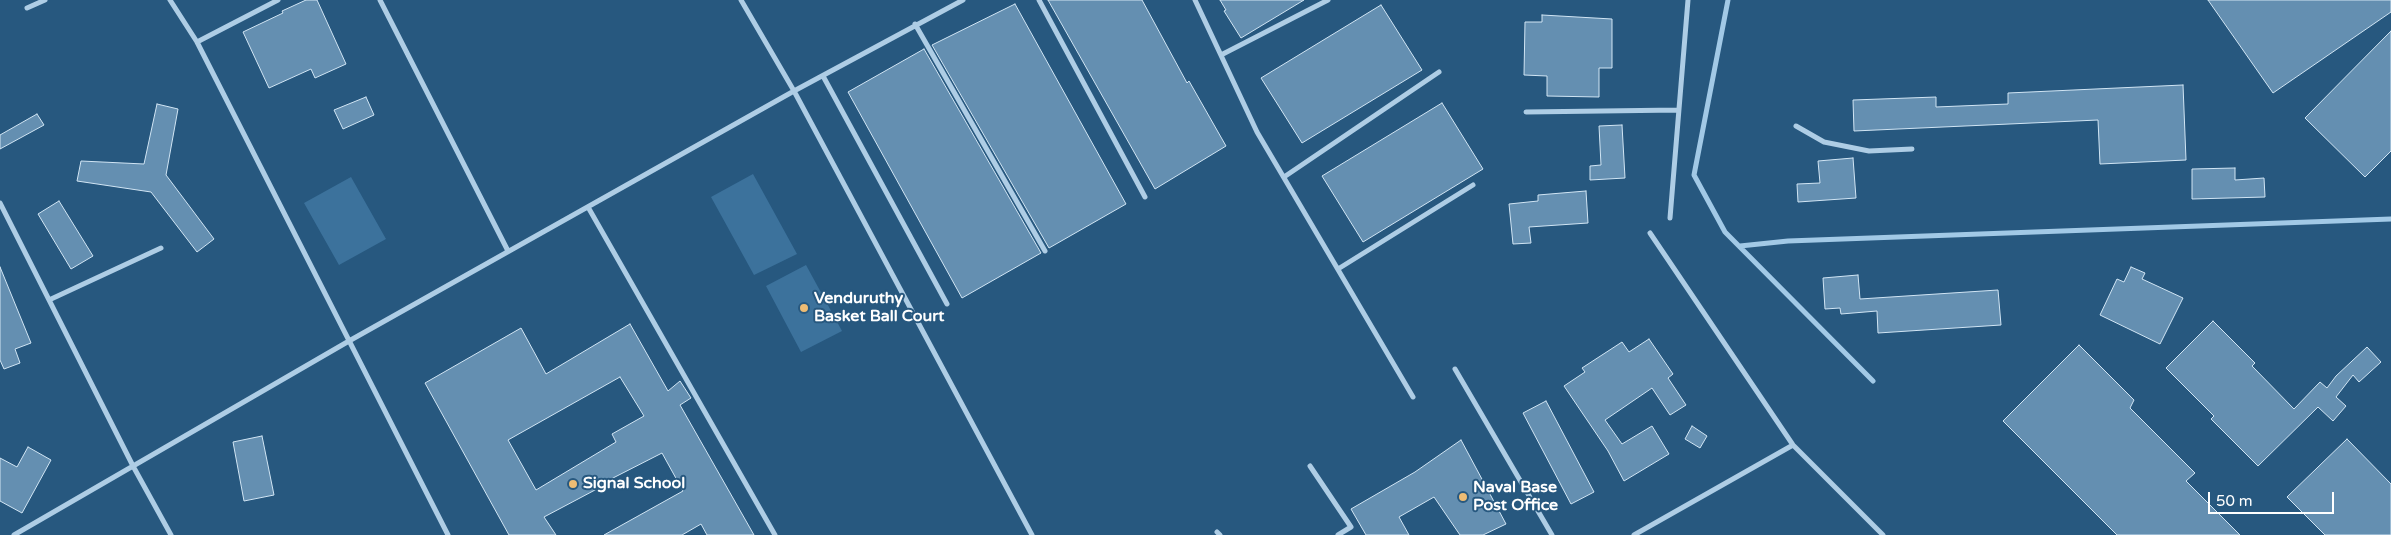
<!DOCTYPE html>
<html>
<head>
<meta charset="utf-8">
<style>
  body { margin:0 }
  #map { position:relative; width:2391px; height:535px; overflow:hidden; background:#27587f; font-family:"Varela Round",sans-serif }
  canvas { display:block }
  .scale { position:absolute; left:2208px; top:492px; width:126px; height:22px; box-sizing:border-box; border:2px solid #fff; border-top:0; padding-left:6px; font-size:15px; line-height:18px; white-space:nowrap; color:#fff; -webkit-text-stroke:4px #27587f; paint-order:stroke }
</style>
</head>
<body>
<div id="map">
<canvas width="2391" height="535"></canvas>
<div class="scale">50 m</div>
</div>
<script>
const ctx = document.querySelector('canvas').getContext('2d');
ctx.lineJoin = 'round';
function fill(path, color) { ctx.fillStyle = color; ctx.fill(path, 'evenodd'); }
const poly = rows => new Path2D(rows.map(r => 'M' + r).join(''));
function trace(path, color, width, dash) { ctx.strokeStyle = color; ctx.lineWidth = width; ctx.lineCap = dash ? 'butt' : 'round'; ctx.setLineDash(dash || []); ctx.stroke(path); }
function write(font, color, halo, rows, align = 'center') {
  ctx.font = font + ' "Varela Round",sans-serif'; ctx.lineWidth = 4; ctx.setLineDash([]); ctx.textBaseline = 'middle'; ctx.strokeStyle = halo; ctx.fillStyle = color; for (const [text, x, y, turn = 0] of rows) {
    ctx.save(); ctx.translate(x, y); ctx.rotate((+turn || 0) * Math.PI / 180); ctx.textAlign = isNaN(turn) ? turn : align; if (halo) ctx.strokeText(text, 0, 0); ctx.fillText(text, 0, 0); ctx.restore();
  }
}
fill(poly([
  [753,174,797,254,754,275,711,197],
  [351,177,386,239,339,265,304,203],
  [806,265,842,331,801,352,766,286]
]), '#3c729c');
trace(poly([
  [1728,0,1694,175,1725,232,1873,381],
  [1740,246,1788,241,2391,219]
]), '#a2c9e6', 5);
const building = poly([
  [306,0,317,0,346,64,315,78,311,69,269,88,243,32,283,13,282,11,306,0],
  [1048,0,1142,0,1187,83,1189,81,1226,146,1155,189,1048,0],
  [1220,0,1304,0,1241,38,1224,11,1226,10,1220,0],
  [2208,0,2391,0,2391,12,2273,93,2208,0],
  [1015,4,1126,204,1049,248,932,45,1015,4],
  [1381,5,1422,70,1302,143,1261,78,1381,5],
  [1542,15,1612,19,1612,68,1599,68,1599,97,1547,96,1547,76,1524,75,1525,22,1542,22,1542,15],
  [2391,31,2391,151,2365,177,2305,118,2391,31],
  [924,49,1041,253,962,298,848,92,924,49],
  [2183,85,2186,160,2100,164,2098,120,1854,131,1853,100,1936,97,1936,107,2008,104,2008,93,2183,85],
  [366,97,374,115,343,129,334,110,366,97],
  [1442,103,1483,169,1363,242,1322,176,1442,103],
  [157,104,178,109,166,175,214,239,197,252,151,192,77,181,81,161,144,164,157,104],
  [37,114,44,125,0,149,0,135,37,114],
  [1622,125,1625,178,1590,180,1590,166,1601,165,1599,126,1622,125],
  [1853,158,1856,198,1798,202,1797,184,1820,183,1818,161,1853,158],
  [2235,168,2235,180,2264,178,2265,197,2192,199,2192,169,2235,168],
  [1586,191,1588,223,1529,227,1531,243,1513,244,1509,204,1538,201,1538,195,1586,191],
  [59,201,93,256,71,269,38,214,59,201],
  [0,267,31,343,15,349,20,363,4,369,0,360,0,267],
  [2131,267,2145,273,2142,279,2183,298,2160,344,2100,315,2117,279,2124,282,2131,267],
  [1858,275,1860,299,1998,290,2001,325,1878,333,1877,311,1841,314,1840,308,1825,309,1823,278,1858,275],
  [2213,321,2255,363,2252,366,2294,409,2320,382,2327,388,2336,376,2367,347,2381,362,2359,382,2353,375,2336,397,2346,406,2333,421,2318,407,2258,466,2211,419,2214,416,2166,368,2213,321],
  [630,324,668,391,680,381,691,398,680,405,754,535,707,535,701,524,682,535,604,535,683,491,662,453,611,479,612,481,544,517,556,535,509,535,425,383,521,328,546,374,630,324],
  [620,377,644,416,612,434,616,442,536,490,508,440,620,377],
  [1649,339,1673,374,1668,378,1686,405,1670,415,1652,388,1605,420,1622,444,1652,426,1669,454,1624,481,1608,451,1564,386,1585,372,1582,368,1622,342,1629,352,1649,339],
  [2079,345,2134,400,2130,408,2195,473,2186,481,2240,535,2117,535,2003,421,2079,345],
  [1546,401,1594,492,1571,504,1523,413,1546,401],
  [1692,426,1707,436,1700,448,1685,439,1692,426],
  [262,436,274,495,244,501,233,442,262,436],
  [2347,439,2391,484,2391,535,2325,535,2287,497,2347,439],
  [1461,440,1506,524,1483,535,1460,535,1434,497,1399,517,1409,535,1366,535,1351,509,1415,472,1461,440],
  [28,447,51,460,22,513,0,501,0,458,17,467,28,447]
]);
fill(building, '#648fb1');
trace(building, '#d1e5f4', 1);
trace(poly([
  [170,0,197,42,448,535],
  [380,0,508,251],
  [741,0,794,91,1032,535],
  [1039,0,1145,197],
  [1195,0,1257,132,1413,397],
  [27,8,45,0],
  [915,24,1045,251],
  [197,42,278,0],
  [1221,55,1328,0],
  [823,76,947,304],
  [1526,112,1678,110],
  [1796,126,1824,142,1869,151,1912,149],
  [1284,177,1439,72],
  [0,203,133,466,171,535],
  [588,207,775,535],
  [1670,218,1688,0],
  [1650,233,1793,445,1883,535],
  [1338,269,1473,185],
  [49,300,161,248],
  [1455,369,1552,535],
  [1310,466,1351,527,1338,535],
  [1217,532,1220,535],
  [14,535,349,341,794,91,963,0],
  [1634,535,1793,445]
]), '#aecde5', 5);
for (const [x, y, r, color] of [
  [804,308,5,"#edbc74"],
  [573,484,5,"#edbc74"],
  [1463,497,5,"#edbc74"]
]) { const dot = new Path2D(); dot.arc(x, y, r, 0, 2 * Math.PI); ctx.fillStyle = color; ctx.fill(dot); trace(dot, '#27587f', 2); }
write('bold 16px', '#fff', '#27587f', [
  ["Venduruthy",814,299],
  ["Basket Ball Court",814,317],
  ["Signal School",583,484],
  ["Naval Base",1473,488],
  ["Post Office",1473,506]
], 'left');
</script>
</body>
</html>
